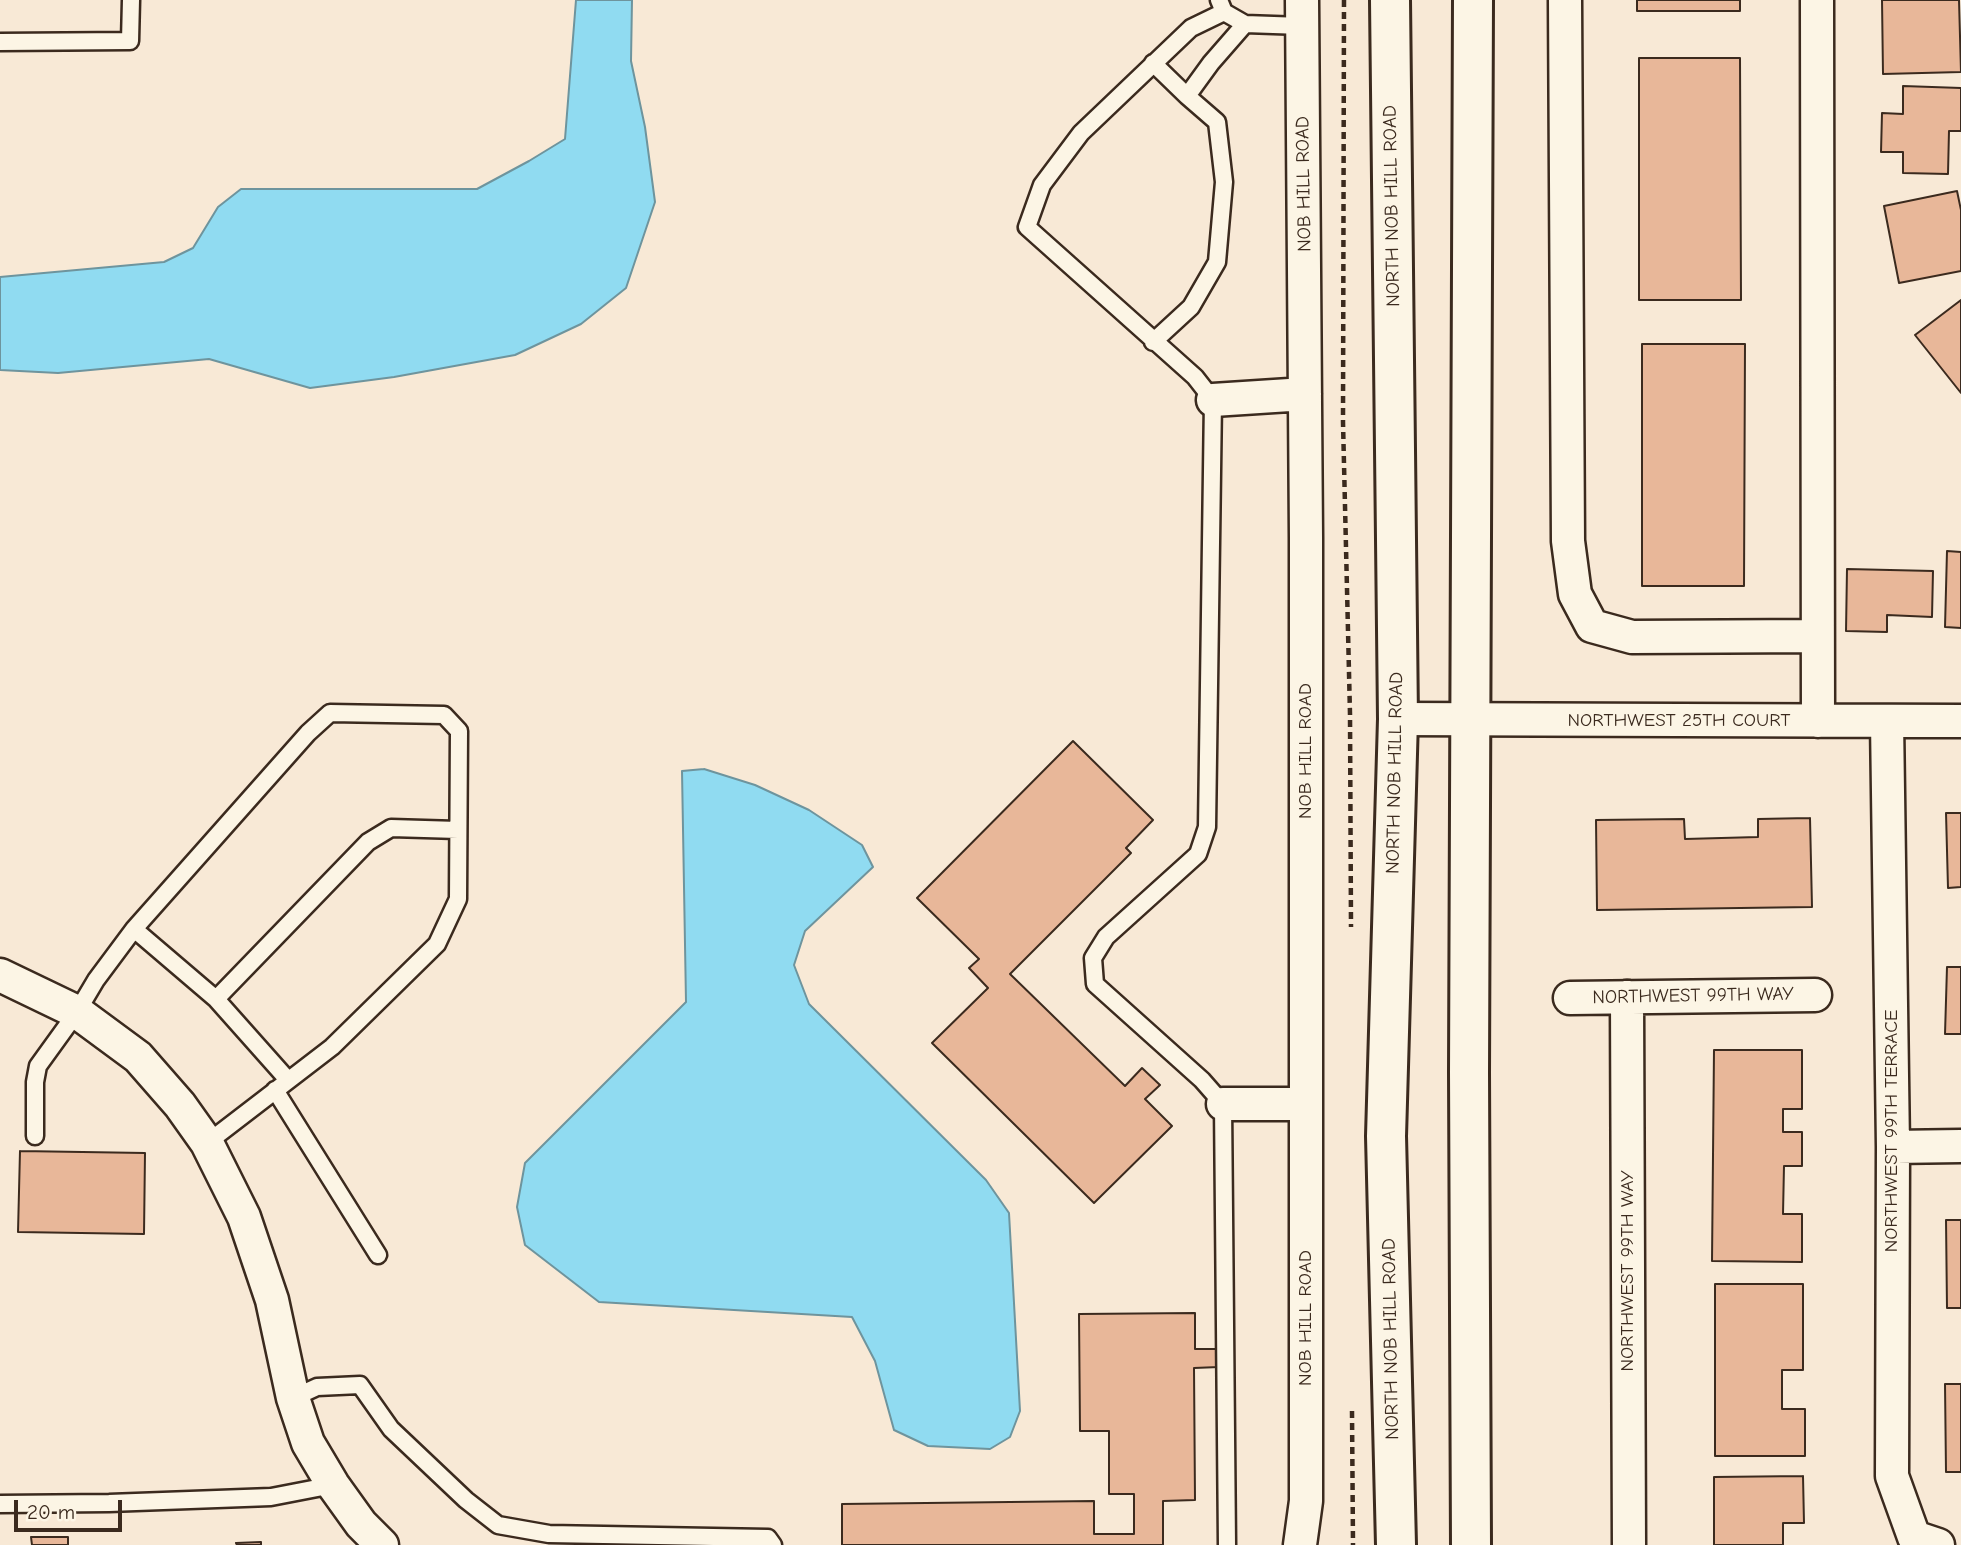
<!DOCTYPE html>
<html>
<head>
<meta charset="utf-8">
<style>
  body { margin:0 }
  #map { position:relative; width:1961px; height:1545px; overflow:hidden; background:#f8e9d6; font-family:"Comic Neue",sans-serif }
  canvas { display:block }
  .scale { position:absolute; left:14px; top:1500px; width:108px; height:32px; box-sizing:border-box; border:4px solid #3b2a1e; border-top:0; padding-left:9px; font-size:21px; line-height:24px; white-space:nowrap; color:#3b2a1e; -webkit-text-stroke:5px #fcf5e5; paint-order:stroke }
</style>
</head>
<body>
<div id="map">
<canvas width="1961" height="1545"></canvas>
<div class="scale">20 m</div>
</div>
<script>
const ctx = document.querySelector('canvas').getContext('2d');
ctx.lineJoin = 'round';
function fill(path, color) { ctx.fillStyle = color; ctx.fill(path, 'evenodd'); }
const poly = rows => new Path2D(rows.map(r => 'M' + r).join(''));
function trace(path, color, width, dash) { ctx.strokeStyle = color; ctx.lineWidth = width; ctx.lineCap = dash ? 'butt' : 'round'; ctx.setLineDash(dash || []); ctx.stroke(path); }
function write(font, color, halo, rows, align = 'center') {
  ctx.font = font + ' "Comic Neue",sans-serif'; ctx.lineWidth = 7; ctx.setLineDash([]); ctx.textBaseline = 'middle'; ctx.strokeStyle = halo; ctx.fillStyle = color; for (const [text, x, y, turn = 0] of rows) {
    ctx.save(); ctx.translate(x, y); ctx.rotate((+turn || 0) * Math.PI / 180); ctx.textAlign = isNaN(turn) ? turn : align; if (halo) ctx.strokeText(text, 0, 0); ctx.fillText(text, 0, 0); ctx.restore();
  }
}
const water = poly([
  [576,0,632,0,631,61,645,127,655,202,626,288,581,324,515,355,394,377,310,388,209,359,58,373,0,370,0,277,164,262,193,248,218,207,241,189,477,189,529,161,565,139,576,0],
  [704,769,755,785,809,810,862,845,873,867,805,931,794,965,809,1004,986,1180,1009,1213,1020,1411,1010,1437,990,1449,928,1446,894,1430,875,1361,852,1317,599,1302,525,1245,517,1207,525,1163,686,1002,682,771,704,769]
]);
fill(water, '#90dbf1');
trace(water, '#6e949d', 2);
const building = poly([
  [1637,0,1740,0,1740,11,1637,11,1637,0],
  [1882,0,1959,0,1961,72,1883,74,1882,0],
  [1639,58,1740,58,1741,300,1639,300,1639,58],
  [1903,86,1961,88,1961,131,1949,131,1948,174,1903,173,1903,152,1881,152,1882,113,1903,114,1903,86],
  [1957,191,1961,210,1961,271,1899,283,1884,206,1957,191],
  [1961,300,1961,393,1915,335,1961,300],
  [1642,344,1745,344,1744,586,1642,586,1642,344],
  [1947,551,1961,552,1961,628,1945,627,1947,551],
  [1847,569,1933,571,1932,617,1887,615,1887,632,1846,631,1847,569],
  [1073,741,1153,820,1126,848,1131,853,1010,974,1125,1086,1142,1068,1160,1085,1145,1099,1172,1126,1094,1203,932,1043,988,988,969,968,979,959,917,898,1073,741],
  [1946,813,1961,813,1961,887,1948,888,1946,813],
  [1810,818,1812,907,1597,910,1596,820,1684,819,1685,839,1758,837,1758,819,1810,818],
  [1947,967,1961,967,1961,1034,1945,1034,1947,967],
  [1714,1050,1802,1050,1802,1109,1783,1109,1783,1132,1802,1132,1802,1166,1784,1166,1783,1214,1802,1214,1802,1262,1712,1261,1714,1050],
  [20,1151,145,1153,144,1234,18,1232,20,1151],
  [1946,1220,1961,1220,1961,1308,1947,1308,1946,1220],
  [1715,1284,1803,1284,1803,1370,1782,1370,1782,1409,1805,1409,1805,1456,1715,1456,1715,1284],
  [1195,1313,1195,1349,1218,1349,1219,1367,1194,1368,1195,1500,1163,1501,1163,1545,842,1545,842,1504,1094,1501,1094,1534,1134,1534,1134,1494,1109,1494,1109,1431,1080,1431,1079,1314,1195,1313],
  [1945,1384,1961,1384,1961,1472,1946,1472,1945,1384],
  [1803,1476,1804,1523,1783,1523,1783,1545,1714,1545,1714,1477,1803,1476],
  [31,1537,68,1537,68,1545,32,1545,31,1537],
  [261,1542,261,1545,237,1545,236,1543,261,1542]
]);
fill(building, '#e8b799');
trace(building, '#3b2a1e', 2);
const service = poly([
  [1219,0,1224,12,1245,24,1302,26],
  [1224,12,1191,28,1081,133,1042,185,1027,227,1195,377,1213,400,1207,827,1198,854,1106,937,1093,958,1095,984,1202,1080,1223,1104,1227,1545],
  [0,42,130,41,131,0],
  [1153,63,1187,96],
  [1153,342,1191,307,1217,262,1224,182,1217,122,1187,96,1211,63,1245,24],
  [134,929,216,999,288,1080],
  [216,999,368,842,391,828,458,830],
  [275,1090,378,1255],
  [35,1136,35,1082,38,1066,77,1012,96,980,134,929,308,733,330,713,444,715,459,731,458,899,437,944,332,1047,207,1143],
  [293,1398,317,1387,360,1385,391,1429,466,1500,498,1525,549,1534,768,1538,773,1545],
  [0,1504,109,1503,271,1497,333,1485]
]);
const minor = poly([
  [1565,0,1568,541,1575,594,1592,626,1632,637,1817,636],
  [1817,0,1818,721],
  [1213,400,1305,394],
  [1398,719,1961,721],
  [1887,721,1893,1147,1892,1476,1914,1537,1938,1545],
  [0,975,77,1012,138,1057,180,1105,207,1143,244,1217,272,1300,293,1398,308,1443,333,1485,361,1524,382,1545],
  [1627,997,1629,1545],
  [1570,998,1815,995],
  [1223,1104,1306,1104],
  [1893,1147,1961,1146],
  [1300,1545,1306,1501,1306,538,1302,0]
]);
const secondary = poly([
  [1390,0,1398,719,1386,1136,1396,1545],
  [1471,1545,1469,1071,1473,0]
]);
trace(service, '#3b2a1e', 21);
trace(minor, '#3b2a1e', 37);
trace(secondary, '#3b2a1e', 44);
trace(poly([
  [1344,0,1343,422,1350,714,1351,927],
  [1352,1411,1353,1545]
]), '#3b2a1e', 4.5, [7, 5]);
trace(service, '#fcf5e5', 16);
trace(minor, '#fcf5e5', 32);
trace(secondary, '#fcf5e5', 38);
write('19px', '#3b2a1e', '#fcf5e5', [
  ["NOB HILL ROAD",1304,184,-91],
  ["NORTH NOB HILL ROAD",1392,206,-91],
  ["NORTHWEST 25TH COURT",1679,721],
  ["NOB HILL ROAD",1306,751,-90],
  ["NORTH NOB HILL ROAD",1395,773,-89],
  ["NORTHWEST 99TH WAY",1693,996,-1],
  ["NORTHWEST 99TH TERRACE",1892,1131,-90],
  ["NORTHWEST 99TH WAY",1628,1271,-90],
  ["NOB HILL ROAD",1306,1318,-90],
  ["NORTH NOB HILL ROAD",1391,1339,-91]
]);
</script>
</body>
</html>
